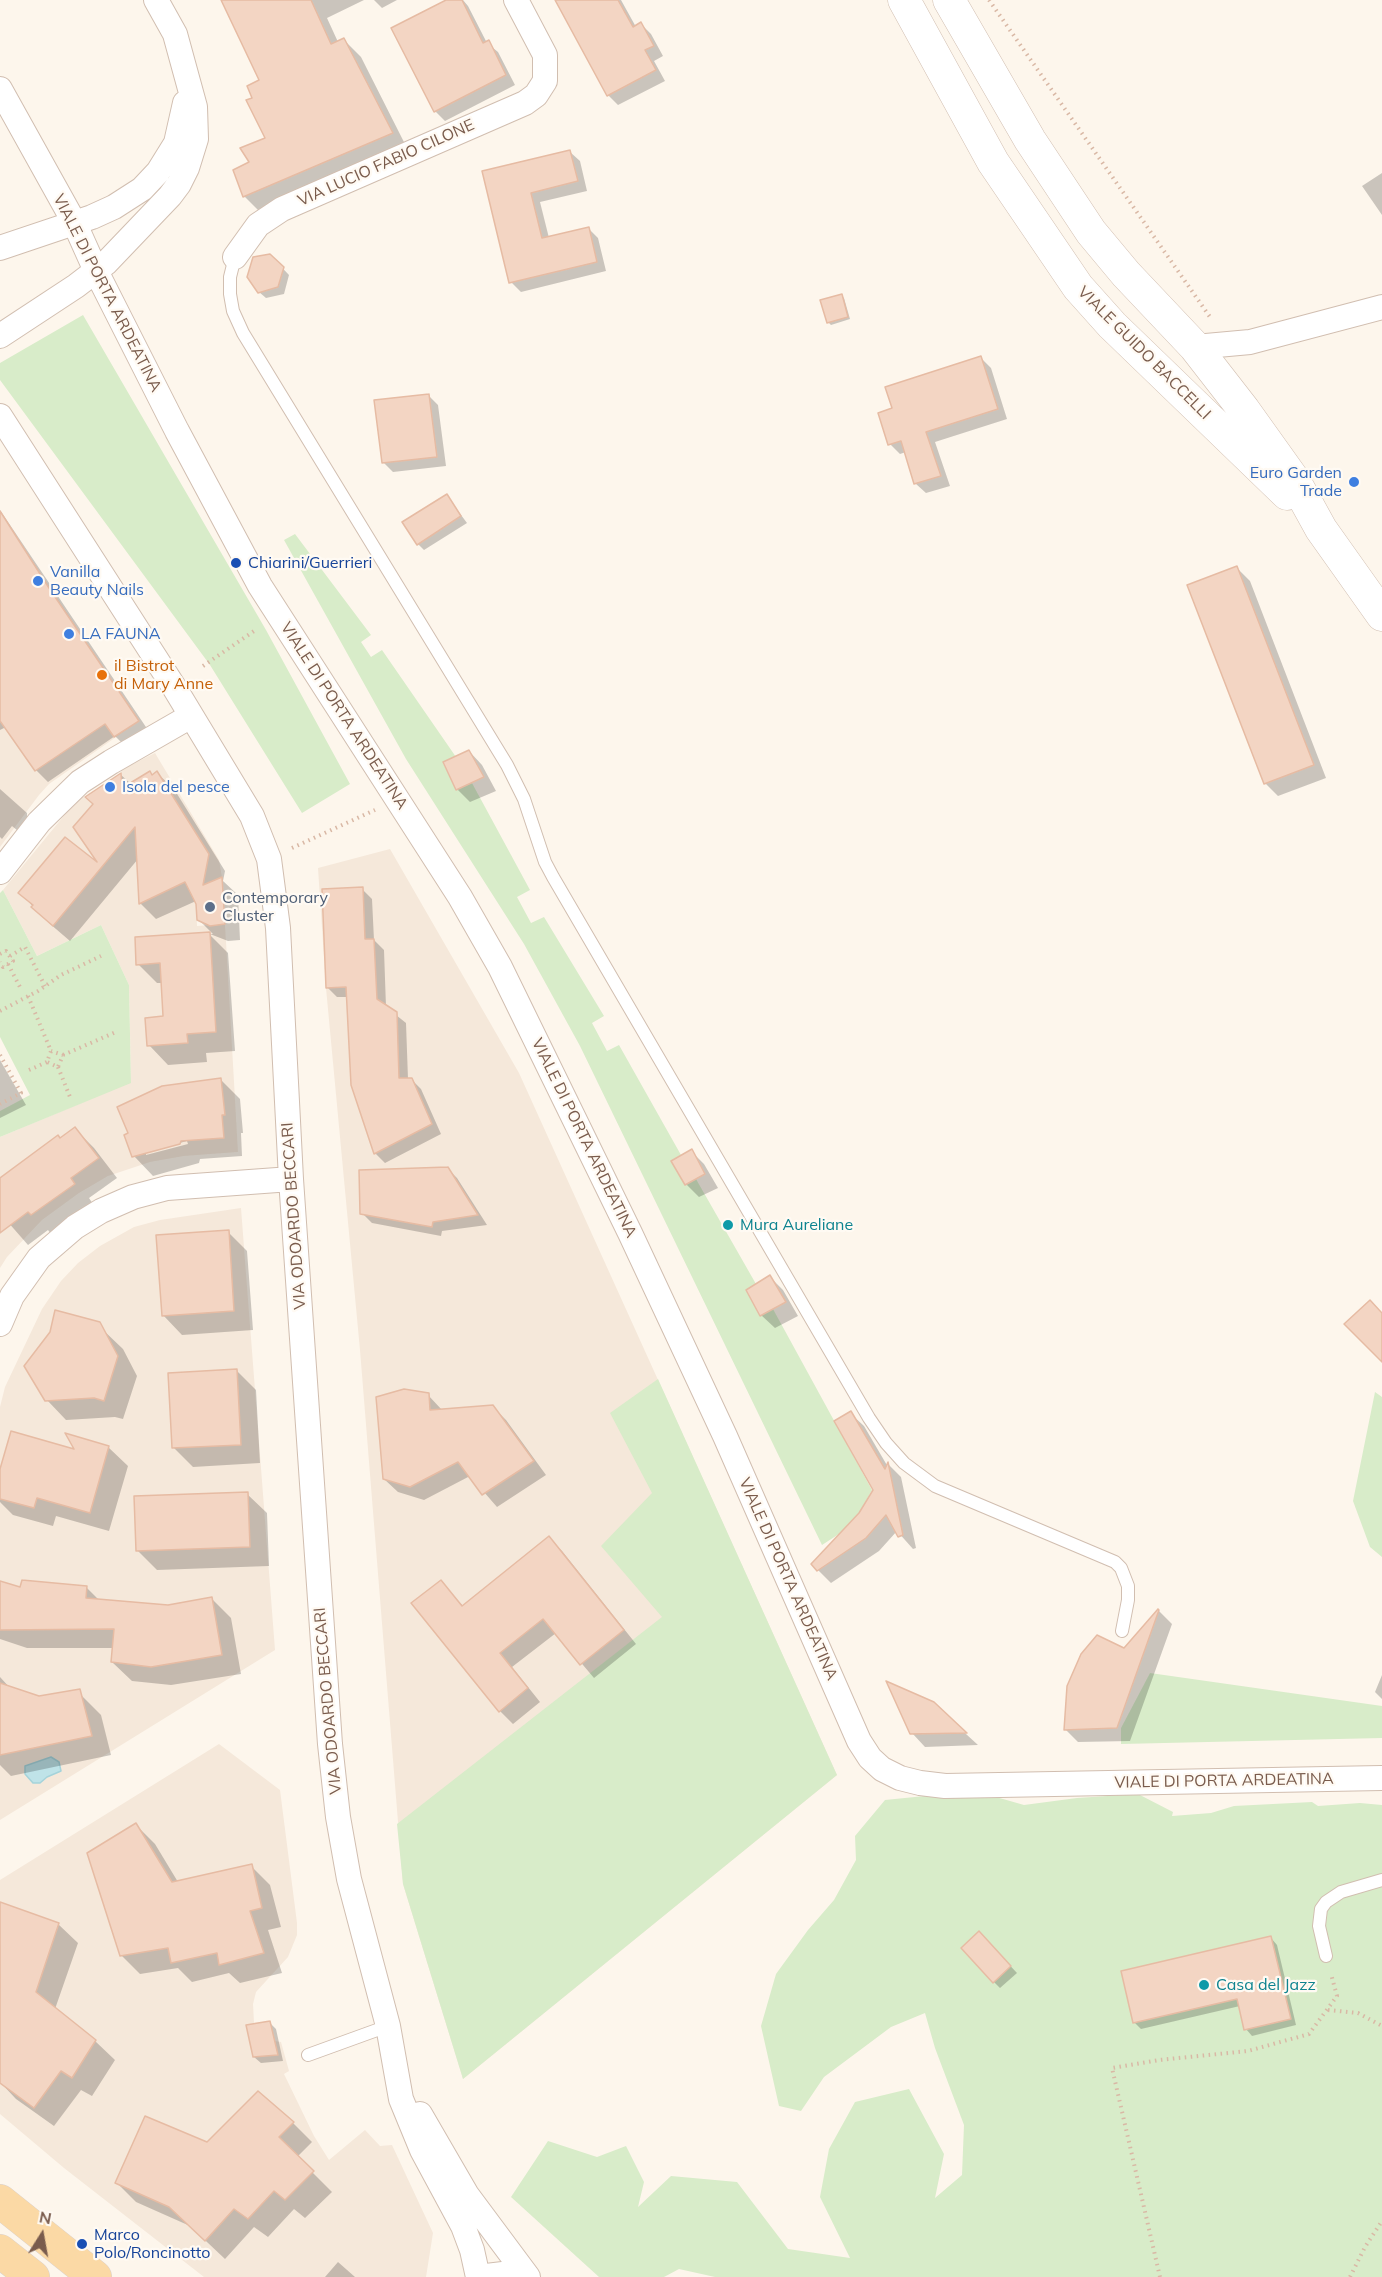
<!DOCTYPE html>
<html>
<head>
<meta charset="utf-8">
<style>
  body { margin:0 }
  #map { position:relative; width:1382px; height:2277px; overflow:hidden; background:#fdf6ec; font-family:Mulish,sans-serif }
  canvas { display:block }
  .north { position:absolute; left:12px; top:2205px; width:60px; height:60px; -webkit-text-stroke:4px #fffaf3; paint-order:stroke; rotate:11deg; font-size:16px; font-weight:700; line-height:24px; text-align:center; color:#7a5c4d }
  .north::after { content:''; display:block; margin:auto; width:21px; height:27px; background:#7a5c4d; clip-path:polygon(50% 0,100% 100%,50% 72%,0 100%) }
</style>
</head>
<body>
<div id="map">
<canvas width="1382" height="2277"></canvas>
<div class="north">N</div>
</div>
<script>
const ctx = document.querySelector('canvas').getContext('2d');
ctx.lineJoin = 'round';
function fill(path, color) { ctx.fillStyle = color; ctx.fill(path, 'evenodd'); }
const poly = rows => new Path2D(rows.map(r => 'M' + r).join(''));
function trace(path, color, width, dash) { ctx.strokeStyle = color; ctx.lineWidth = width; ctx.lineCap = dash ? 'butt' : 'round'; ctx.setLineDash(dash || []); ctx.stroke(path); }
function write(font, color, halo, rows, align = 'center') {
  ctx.font = font + ' Mulish,sans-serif'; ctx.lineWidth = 4.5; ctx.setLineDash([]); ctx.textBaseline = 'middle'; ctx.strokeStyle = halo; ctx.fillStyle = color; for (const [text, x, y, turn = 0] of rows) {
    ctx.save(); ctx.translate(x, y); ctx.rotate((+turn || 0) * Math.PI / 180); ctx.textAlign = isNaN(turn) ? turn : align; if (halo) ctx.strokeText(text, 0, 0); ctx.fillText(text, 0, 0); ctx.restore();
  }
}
fill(poly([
  [0,512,139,721,49,784,39,795,0,847],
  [155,753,219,860,222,877,196,889,197,926,225,924,238,1152,184,1156,150,1162,108,1176,79,1193,42,1220,7,1257,0,1268,0,1137,131,1082,129,985,101,925,37,956,3,890,81,795,113,820,123,809,121,770],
  [390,849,519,1073,837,1775,463,2079,403,1884,360,1350,326,988,318,868],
  [241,1208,275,1650,0,1820,0,1407,5,1387,42,1309,61,1281,78,1263,100,1246,134,1227,160,1220],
  [219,1744,280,1790,297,1923,297,1935,288,1957,256,1992,253,2004,254,2023,270,2021,275,2041,281,2042,289,2071,284,2074,314,2136,329,2160,365,2130,380,2146,392,2145,433,2233,426,2277,204,2277,64,2168,0,2114,0,1880]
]), '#f5e8da');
fill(poly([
  [83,315,266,630,350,784,302,813,210,665,0,380,0,363],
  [295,534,371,635,361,642,371,657,382,650,456,757,443,763,456,790,472,783,530,890,517,897,531,923,544,917,604,1016,592,1023,607,1051,619,1045,681,1155,671,1161,685,1184,696,1179,756,1284,746,1290,760,1315,773,1309,872,1490,859,1513,842,1532,822,1545,580,1046,524,944,406,759,284,540],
  [3,890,37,956,101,925,129,985,131,1083,0,1137,0,1111,30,1095,0,1037,0,893],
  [658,1379,837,1775,463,2079,403,1884,397,1824,662,1617,601,1546,652,1493,610,1413],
  [1375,1392,1382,1397,1382,1557,1370,1547,1353,1501],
  [1150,1673,1382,1706,1382,1738,1121,1744,1121,1728],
  [975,1791,1024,1805,1077,1798,1138,1794,1173,1812,1172,1816,1211,1813,1234,1806,1312,1802,1318,1806,1360,1803,1382,1805,1382,2277,715,2277,679,2269,664,2277,599,2277,511,2197,548,2141,597,2157,626,2146,644,2182,638,2207,671,2176,737,2182,788,2249,850,2258,820,2197,829,2149,855,2102,909,2089,944,2154,935,2198,962,2175,964,2125,935,2048,925,2013,891,2027,824,2077,801,2111,779,2106,761,2026,776,1974,808,1930,834,1900,856,1860,855,1836,885,1800]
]), '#d8ecc9');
const water = poly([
  [51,1757,59,1762,61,1771,47,1777,40,1783,33,1783,25,1774,25,1766,51,1757]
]);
fill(water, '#bfe3e8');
trace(water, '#a5d3da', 1.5);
fill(poly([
  [222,0,364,0,327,18,338,42,344,40,361,57,408,150,261,213,244,196,252,162,267,139,254,99,261,81],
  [374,0,397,0,382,8],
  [450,0,463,0,468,6,487,43,498,52,515,85,445,121,435,111],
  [556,0,621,0,636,27,641,24,651,34,663,56,654,61,665,81,618,105,608,95],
  [570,152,580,161,587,191,540,202,549,238,588,228,598,238,606,271,521,292,511,282,484,173],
  [1382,173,1382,215,1362,186],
  [270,255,289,275,284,294,266,298,259,292],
  [841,295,844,298,850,319,831,325,828,322],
  [981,358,991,368,1007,419,935,442,950,486,926,493,916,484,906,452,900,454,890,444,893,409],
  [428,395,438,405,446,466,393,472,383,462],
  [447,496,467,523,424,550,418,544],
  [0,510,150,733,127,748,115,736,48,782,36,770,6,727,0,730],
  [1237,568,1250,581,1326,778,1278,796,1265,783],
  [469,751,482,765,496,791,470,802,457,789],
  [157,773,174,789,225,871,223,881,238,895,240,940,228,941,210,934,213,934,198,919,196,901,156,919,140,903,138,859,70,941,49,923,20,893,65,839,102,867,75,827,121,775,131,784],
  [0,789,27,813,27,821,18,831,12,826,2,839,0,837],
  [362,889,372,899,374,940,384,950,386,1007,406,1023,408,1079,411,1079,421,1089,441,1134,385,1163,375,1153,348,997,337,997,327,987],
  [209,934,228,953,235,1051,206,1053,207,1062,168,1065,149,1045,165,1018,163,983,157,983,138,964],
  [0,1060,26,1105,0,1118],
  [221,1080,240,1099,243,1133,241,1133,242,1156,200,1159,199,1163,153,1176,134,1156],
  [187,1141,188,1144,146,1155,146,1152],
  [75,1129,94,1148,117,1178,89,1198,93,1204,51,1234,48,1230,28,1245,0,1213,0,1180],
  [691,1151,704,1164,718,1188,699,1197,686,1184],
  [447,1168,457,1178,487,1225,442,1231,441,1236,372,1223,362,1213],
  [228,1232,247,1251,253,1330,182,1335,163,1315],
  [770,1277,783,1290,798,1316,775,1328,761,1315],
  [103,1330,123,1349,137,1376,123,1419,115,1417,66,1420,47,1400,52,1333],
  [237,1371,256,1390,260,1463,193,1467,174,1448],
  [428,1395,442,1410,493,1407,506,1420,546,1475,497,1507,470,1476,424,1500,398,1492,384,1479],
  [850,1413,864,1426,888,1467,889,1465,901,1477,916,1548,913,1549,897,1531,879,1551,831,1583,818,1570,860,1514,874,1490],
  [108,1447,128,1466,109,1531,56,1516,53,1526,13,1515,0,1502,0,1475,78,1451],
  [247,1494,267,1513,269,1566,157,1570,137,1550],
  [549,1538,562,1551,636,1644,594,1678,556,1633,512,1667,540,1702,513,1724,500,1711,441,1582,464,1607],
  [0,1583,21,1588,86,1587,100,1601,169,1607,211,1598,231,1618,241,1674,171,1685,132,1681,112,1662,114,1648,27,1648,0,1639],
  [1159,1611,1172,1624,1130,1741,1078,1742,1065,1729,1125,1650],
  [1382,1675,1382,1699,1375,1692],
  [0,1677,10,1688,39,1697,81,1695,101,1715,111,1755,11,1776,0,1765],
  [934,1703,966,1734,978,1745,925,1747,912,1733],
  [136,1825,155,1844,178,1882,251,1866,270,1885,281,1927,268,1930,282,1973,240,1983,229,1973,192,1982,178,1968,140,1974,121,1955],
  [0,1904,58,1924,78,1943,55,2009,95,2041,115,2060,92,2096,81,2090,54,2126,16,2099,0,2082],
  [1271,1938,1277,1945,1296,2025,1252,2036,1246,2029,1240,2006,1141,2029,1134,2022],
  [985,1939,1017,1973,1000,1988,994,1982],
  [270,2023,276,2029,283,2061,261,2063,254,2057],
  [293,2123,312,2142,297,2157,332,2192,305,2218,294,2209,268,2237,254,2227,225,2259,190,2226,136,2202,117,2183,208,2144],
  [338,2262,355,2277,325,2277]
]), '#0003');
const building = poly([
  [221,0,311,0,331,44,344,38,393,133,243,197,233,170,249,162,240,148,265,138,246,100,252,98,247,86,259,80,221,0],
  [446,0,462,0,483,43,489,40,506,75,434,112,391,28,446,0],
  [555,0,618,0,633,27,641,22,654,46,645,50,656,70,607,96,555,0],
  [570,150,578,181,531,193,542,238,589,227,597,262,509,283,482,171,570,150],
  [270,254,284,267,278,287,258,293,247,277,253,257,270,254],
  [842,294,848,317,827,323,820,300,842,294],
  [981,356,998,409,926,432,941,476,914,484,901,441,888,445,878,413,892,408,885,387,981,356],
  [429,394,437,457,382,463,374,400,429,394],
  [447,494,461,516,417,545,402,522,447,494],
  [0,511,49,588,139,721,114,737,105,724,35,771,0,721,0,511],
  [1237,566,1314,765,1264,784,1187,585,1237,566],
  [469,750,484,777,456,790,443,762,469,750],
  [150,771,152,775,157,771,209,854,203,885,222,877,225,924,210,926,197,920,196,904,185,882,139,904,135,827,53,926,31,907,33,905,18,893,65,837,97,862,73,827,93,804,85,797,121,773,122,788,150,771],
  [363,887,365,939,374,939,377,999,397,1012,399,1078,412,1078,432,1124,374,1154,351,1085,346,987,326,988,322,889,363,887],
  [210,932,216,1032,187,1034,188,1043,147,1046,145,1018,163,1016,160,963,136,965,135,937,210,932],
  [221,1078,225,1115,222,1115,224,1138,181,1141,180,1144,132,1157,124,1135,128,1133,117,1107,162,1086,221,1078],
  [75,1127,99,1158,71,1178,75,1184,31,1215,28,1212,0,1233,0,1178,58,1135,60,1138,75,1127],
  [692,1149,705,1174,685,1185,671,1161,692,1149],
  [448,1167,478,1215,433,1222,432,1227,360,1214,359,1170,448,1167],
  [229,1230,234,1311,162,1316,156,1235,229,1230],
  [770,1275,786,1302,760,1316,746,1290,770,1275],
  [1370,1300,1382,1313,1382,1362,1344,1324,1370,1300],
  [55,1310,100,1322,118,1356,104,1401,94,1398,45,1401,24,1366,50,1332,55,1310],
  [237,1369,241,1445,172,1448,168,1373,237,1369],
  [404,1389,429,1393,430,1410,493,1405,534,1461,482,1495,458,1462,410,1487,383,1479,376,1397,404,1389],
  [851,1411,885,1469,888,1462,903,1535,898,1537,886,1515,866,1538,817,1571,811,1564,859,1513,873,1490,834,1421,851,1411],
  [11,1431,74,1449,65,1433,109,1446,90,1513,37,1498,34,1508,0,1499,0,1469,11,1431],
  [248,1492,250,1547,136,1551,134,1496,248,1492],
  [549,1536,624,1630,580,1665,543,1619,500,1653,528,1688,499,1712,411,1603,441,1580,462,1606,549,1536],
  [22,1580,87,1586,86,1598,168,1605,212,1597,222,1655,151,1667,111,1662,114,1629,0,1630,0,1581,20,1587,22,1580],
  [1158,1609,1159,1610,1117,1728,1064,1730,1067,1686,1081,1654,1097,1635,1124,1648,1158,1609],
  [886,1681,934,1702,967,1733,910,1734,886,1681],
  [0,1683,39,1696,80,1689,92,1736,0,1755,0,1683],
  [136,1823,172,1882,252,1864,262,1908,250,1911,264,1953,219,1965,217,1953,171,1963,168,1948,120,1956,87,1853,136,1823],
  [0,1902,59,1923,36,1992,96,2040,72,2078,61,2071,34,2108,0,2083,0,1902],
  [979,1931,1011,1966,993,1983,961,1948,979,1931],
  [1271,1936,1291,2019,1244,2030,1237,1999,1133,2023,1121,1971,1271,1936],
  [270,2021,278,2055,253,2057,246,2025,270,2021],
  [258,2091,294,2122,279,2137,314,2171,285,2200,274,2191,248,2219,234,2209,205,2241,169,2207,115,2183,145,2116,207,2142,258,2091]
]);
fill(building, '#f3d5c3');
trace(building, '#e6bba3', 1.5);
const service = poly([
  [235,257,230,277,230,294,233,311,243,333,507,765,524,799,545,862,553,877,869,1418,886,1443,904,1463,935,1486,1115,1562,1121,1568,1128,1586,1128,1600,1122,1631],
  [1326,1956,1319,1926,1321,1909,1326,1902,1341,1892,1382,1880],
  [308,2055,388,2026]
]);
const minor = poly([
  [0,89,74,222,96,271,177,431,260,586,460,897,500,967,630,1233,725,1436,859,1741,870,1758,882,1769,900,1778,920,1783,945,1786,1382,1778],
  [0,248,92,217,114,207,142,189,158,172,176,143,185,103],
  [235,257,258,225,282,209,525,103,536,95,545,81,545,55,516,0],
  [0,336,76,286,106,263,170,196,179,184,187,168,196,139,195,107,175,34,156,0],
  [1195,347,1250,342,1382,307],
  [0,416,174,687,252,816,269,859,278,928,291,1179,330,1744,338,1817,349,1879,388,2026,401,2099,422,2150,463,2226,472,2250,478,2277,503,2274,524,2277],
  [0,872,39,822,80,782,111,762,191,716],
  [0,1324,12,1296,39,1258,75,1227,101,1211,133,1197,167,1188,291,1179],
  [420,2114,467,2195,528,2277]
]);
const tertiary = poly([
  [904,0,993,162,1078,287,1112,325,1287,494],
  [949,0,1030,140,1091,232,1126,274,1195,347,1244,410,1294,480,1321,529,1382,615]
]);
const primary = poly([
  [0,2201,95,2277],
  [0,2251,33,2277]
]);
trace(service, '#d1beb0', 14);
trace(minor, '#d1beb0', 26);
trace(tertiary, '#d1beb0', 33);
trace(primary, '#dad1cd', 34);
trace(poly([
  [989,0,1210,317],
  [203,666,257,629],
  [292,848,375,810],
  [0,954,6,951,13,961,3,967,0,962],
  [10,956,25,947,45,986],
  [8,964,21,989],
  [28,996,51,1051,47,1062,58,1067,63,1055,51,1051],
  [0,1011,38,991,61,975,101,956],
  [0,1055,21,1093,0,1104],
  [63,1055,116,1032],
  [58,1067,70,1097],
  [29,1070,47,1062],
  [1328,2010,1358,2013,1382,2026],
  [1160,2277,1112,2068,1159,2060,1248,2051,1309,2034,1337,1996,1331,1974],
  [1350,2277,1365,2247,1382,2221]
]), '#d9b8a5', 4, [1.5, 4.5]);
trace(service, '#fff', 12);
trace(minor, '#fff', 24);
trace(tertiary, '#fff', 32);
trace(primary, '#fbd9a5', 33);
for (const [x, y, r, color] of [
  [1354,482,6,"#3f7fe0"],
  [236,563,6,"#1a4fb4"],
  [38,581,6,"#3f7fe0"],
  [69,634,6,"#3f7fe0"],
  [102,675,6,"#e8710a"],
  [110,787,6,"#3f7fe0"],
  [210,907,6,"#5c6f8a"],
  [728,1225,6,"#0f9aa8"],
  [1204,1985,6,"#0f9aa8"],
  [82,2244,6,"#1a4fb4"]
]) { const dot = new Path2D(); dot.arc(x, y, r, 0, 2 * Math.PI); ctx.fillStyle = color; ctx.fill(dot); trace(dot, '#fffaf3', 2); }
write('16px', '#7a5c4d', '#fffaf3', [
  ["VIA LUCIO FABIO CILONE",386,163,-24],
  ["VIALE DI PORTA ARDEATINA",107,293,63],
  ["VIALE GUIDO BACCELLI",1144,353,45],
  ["VIALE DI PORTA ARDEATINA",344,716,57],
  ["VIALE DI PORTA ARDEATINA",584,1138,64],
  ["VIA ODOARDO BECCARI",294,1216,-94],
  ["VIALE DI PORTA ARDEATINA",788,1579,66],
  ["VIA ODOARDO BECCARI",328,1701,-95],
  ["VIALE DI PORTA ARDEATINA",1224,1781,-1]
]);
write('16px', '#366cbe', '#fffaf3', [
  ["Euro Garden",1342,473,"right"],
  ["Trade",1342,491,"right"],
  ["Vanilla",50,572],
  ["Beauty Nails",50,590],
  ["LA FAUNA",81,634],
  ["Isola del pesce",122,787]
], 'left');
write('16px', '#164399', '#fffaf3', [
  ["Chiarini/Guerrieri",248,563],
  ["Marco",94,2235],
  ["Polo/Roncinotto",94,2253]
], 'left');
write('16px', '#c56008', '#fffaf3', [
  ["il Bistrot",114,666],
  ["di Mary Anne",114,684]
], 'left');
write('16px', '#4e5e75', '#fffaf3', [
  ["Contemporary",222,898],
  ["Cluster",222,916]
], 'left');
write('16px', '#0d838f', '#fffaf3', [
  ["Mura Aureliane",740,1225],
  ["Casa del Jazz",1216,1985]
], 'left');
</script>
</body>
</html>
